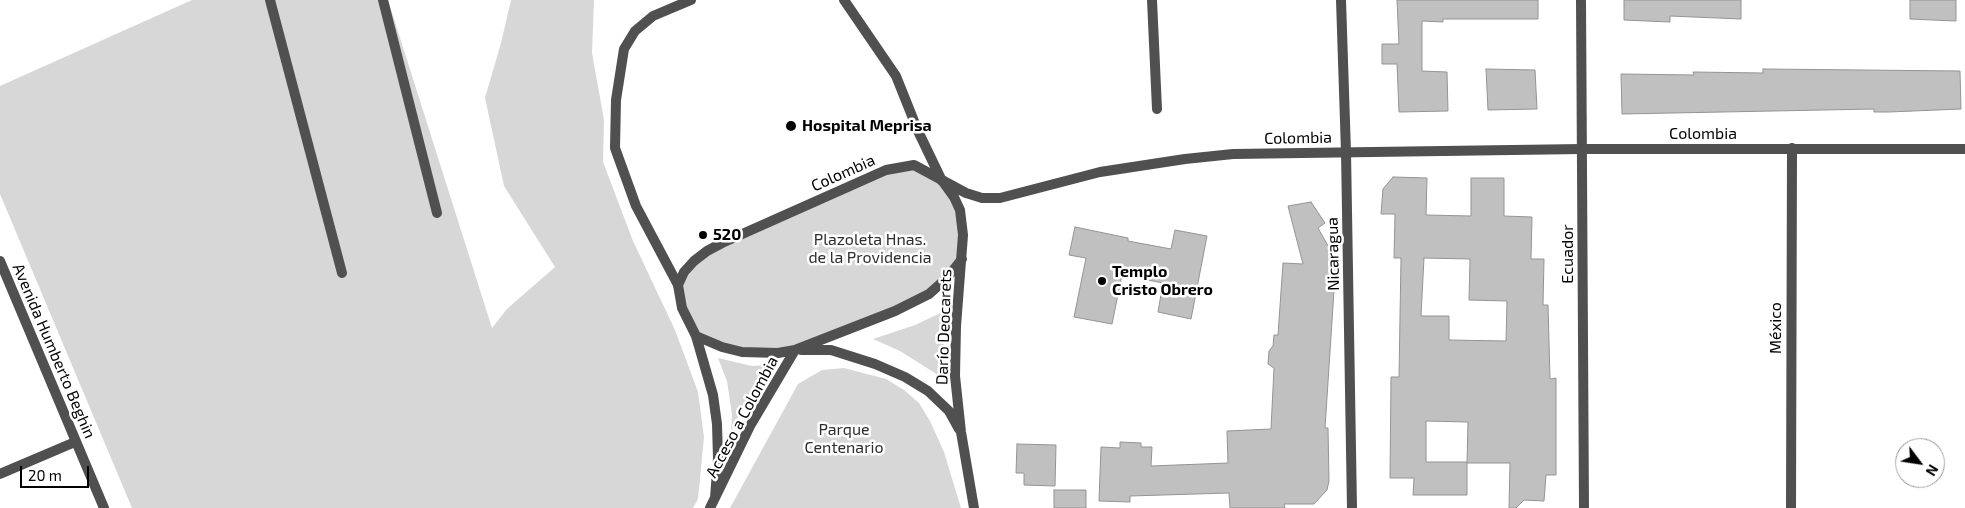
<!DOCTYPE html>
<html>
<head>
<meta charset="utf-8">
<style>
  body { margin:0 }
  #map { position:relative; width:1965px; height:508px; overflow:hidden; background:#fff; font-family:"Exo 2",sans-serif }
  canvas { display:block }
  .north { position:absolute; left:1895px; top:438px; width:50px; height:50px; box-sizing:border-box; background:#fff; border:1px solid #999; border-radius:50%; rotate:121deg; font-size:14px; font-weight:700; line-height:20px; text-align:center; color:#000 }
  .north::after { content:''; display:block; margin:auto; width:18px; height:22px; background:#000; clip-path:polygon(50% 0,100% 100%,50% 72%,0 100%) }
  .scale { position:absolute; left:20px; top:466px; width:69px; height:22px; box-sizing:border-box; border:2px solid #000; border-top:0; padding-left:6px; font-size:15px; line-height:18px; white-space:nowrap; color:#000; -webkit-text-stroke:4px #fff; paint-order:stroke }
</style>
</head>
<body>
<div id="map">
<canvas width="1965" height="508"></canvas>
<div class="north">N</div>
<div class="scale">20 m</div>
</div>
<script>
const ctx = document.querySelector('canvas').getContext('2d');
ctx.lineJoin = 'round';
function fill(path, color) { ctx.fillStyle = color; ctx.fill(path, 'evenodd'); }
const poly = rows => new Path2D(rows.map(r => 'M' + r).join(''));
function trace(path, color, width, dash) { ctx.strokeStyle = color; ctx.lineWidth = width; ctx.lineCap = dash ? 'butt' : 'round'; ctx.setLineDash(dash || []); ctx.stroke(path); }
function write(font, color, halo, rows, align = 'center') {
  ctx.font = font + ' "Exo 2",sans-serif'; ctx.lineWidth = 5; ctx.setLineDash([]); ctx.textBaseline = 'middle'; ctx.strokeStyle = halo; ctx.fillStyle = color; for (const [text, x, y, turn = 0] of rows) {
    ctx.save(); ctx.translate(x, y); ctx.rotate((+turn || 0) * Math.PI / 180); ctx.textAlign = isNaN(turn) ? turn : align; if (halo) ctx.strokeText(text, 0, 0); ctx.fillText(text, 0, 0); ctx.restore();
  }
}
fill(poly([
  [192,0,388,0,492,328,507,309,555,267,504,186,485,98,501,43,511,0,594,0,592,53,604,120,603,162,633,241,675,330,698,392,704,437,698,499,693,508,132,508,0,194,0,86],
  [914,165,942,181,954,197,962,259,929,294,795,350,763,354,696,336,678,285,694,261,886,170],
  [945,311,943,327,946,380,900,351,873,339,915,325],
  [718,358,752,366,768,365,750,392,731,432,732,415,727,381],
  [844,368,886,379,904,390,919,403,930,421,944,452,961,508,730,508,798,384,822,370]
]), '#d7d7d7');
const building = poly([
  [1397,0,1538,0,1538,19,1443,19,1443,22,1422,21,1422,71,1447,72,1448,111,1399,112,1397,64,1382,64,1382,44,1399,44,1397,0],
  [1624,0,1741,0,1741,19,1670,16,1670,22,1624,20,1624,0],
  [1910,0,1956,0,1956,21,1910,19,1910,0],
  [1486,69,1535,70,1537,109,1488,110,1486,69],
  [1763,69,1960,71,1961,109,1889,112,1874,112,1874,109,1622,114,1621,74,1694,75,1693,72,1763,73,1763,69],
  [1393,177,1427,178,1426,215,1471,216,1471,178,1504,178,1504,216,1532,217,1531,259,1544,259,1543,305,1548,305,1550,379,1556,378,1556,475,1546,475,1544,501,1524,500,1516,508,1509,508,1510,463,1467,463,1468,422,1426,421,1426,462,1467,462,1467,495,1413,495,1414,478,1390,478,1391,377,1399,377,1401,258,1394,258,1395,214,1381,214,1383,189,1393,177],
  [1424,258,1470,259,1469,300,1507,301,1506,341,1449,340,1449,316,1421,316,1424,258],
  [1311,202,1325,223,1318,228,1336,260,1325,428,1328,428,1329,481,1327,490,1314,504,1284,504,1285,508,1230,508,1229,493,1130,496,1130,502,1099,501,1101,447,1120,448,1120,442,1141,443,1141,447,1152,447,1151,466,1228,463,1227,431,1271,429,1274,368,1268,364,1269,351,1273,346,1274,335,1278,335,1283,263,1303,264,1288,206,1311,202],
  [1075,227,1128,238,1128,241,1171,249,1175,230,1207,236,1191,319,1158,312,1163,283,1122,275,1112,324,1074,317,1086,258,1069,255,1075,227],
  [1017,444,1056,445,1055,486,1024,485,1024,473,1016,473,1017,444],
  [1054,490,1086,490,1086,508,1054,508,1054,490]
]);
fill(building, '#c0c0c0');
trace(building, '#949494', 1);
trace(poly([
  [270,0,342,273],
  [383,0,437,213],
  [844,0,896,76,918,131,942,181],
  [1152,0,1157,109],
  [1341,0,1346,152,1352,508],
  [1581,0,1584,508],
  [678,285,636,206,615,148,616,100,624,49,635,31,653,16,691,0],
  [0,474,75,442],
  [1791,508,1792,148]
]), '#505050', 10);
trace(poly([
  [944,183,954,197,960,210,963,235,956,326,955,376,961,432,974,508],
  [0,261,104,508],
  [696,336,722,347,742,352,778,353,795,350,895,311,929,294,947,278,962,259],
  [801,350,831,350,875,364,905,377,928,391,949,411,959,429],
  [715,498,718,458,717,424,713,395,696,336,682,308,678,285,684,272,694,261,707,251,722,243,886,170,914,165,966,193,982,198,1000,198,1100,172,1185,159,1233,154,1582,149,1965,149],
  [710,508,750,426,795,350]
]), '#505050', 10);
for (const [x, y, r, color] of [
  [791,126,6,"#000"],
  [703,235,5,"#000"],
  [1102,281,5,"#000"]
]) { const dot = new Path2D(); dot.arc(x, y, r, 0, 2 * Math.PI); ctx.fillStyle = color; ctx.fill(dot); trace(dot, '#fff', 2); }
write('bold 16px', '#000', '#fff', [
  ["Hospital Meprisa",802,126],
  ["520",713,235],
  ["Templo",1112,272],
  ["Cristo Obrero",1112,290]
], 'left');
write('16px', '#000', '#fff', [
  ["Colombia",1703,134],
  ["Colombia",1298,138,-1],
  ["Colombia",843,173,-24],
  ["Nicaragua",1333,254,-91],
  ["Ecuador",1568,254,-90],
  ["Darío Deocarets",944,327,-88],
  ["México",1776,328,-90],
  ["Avenida Humberto Beghin",54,351,67],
  ["Acceso a Colombia",742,417,-62]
]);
write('16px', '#2e2e2e', '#fff', [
  ["Plazoleta Hnas.",870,240],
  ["de la Providencia",870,258],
  ["Parque",844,430],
  ["Centenario",844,448]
]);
</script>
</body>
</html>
